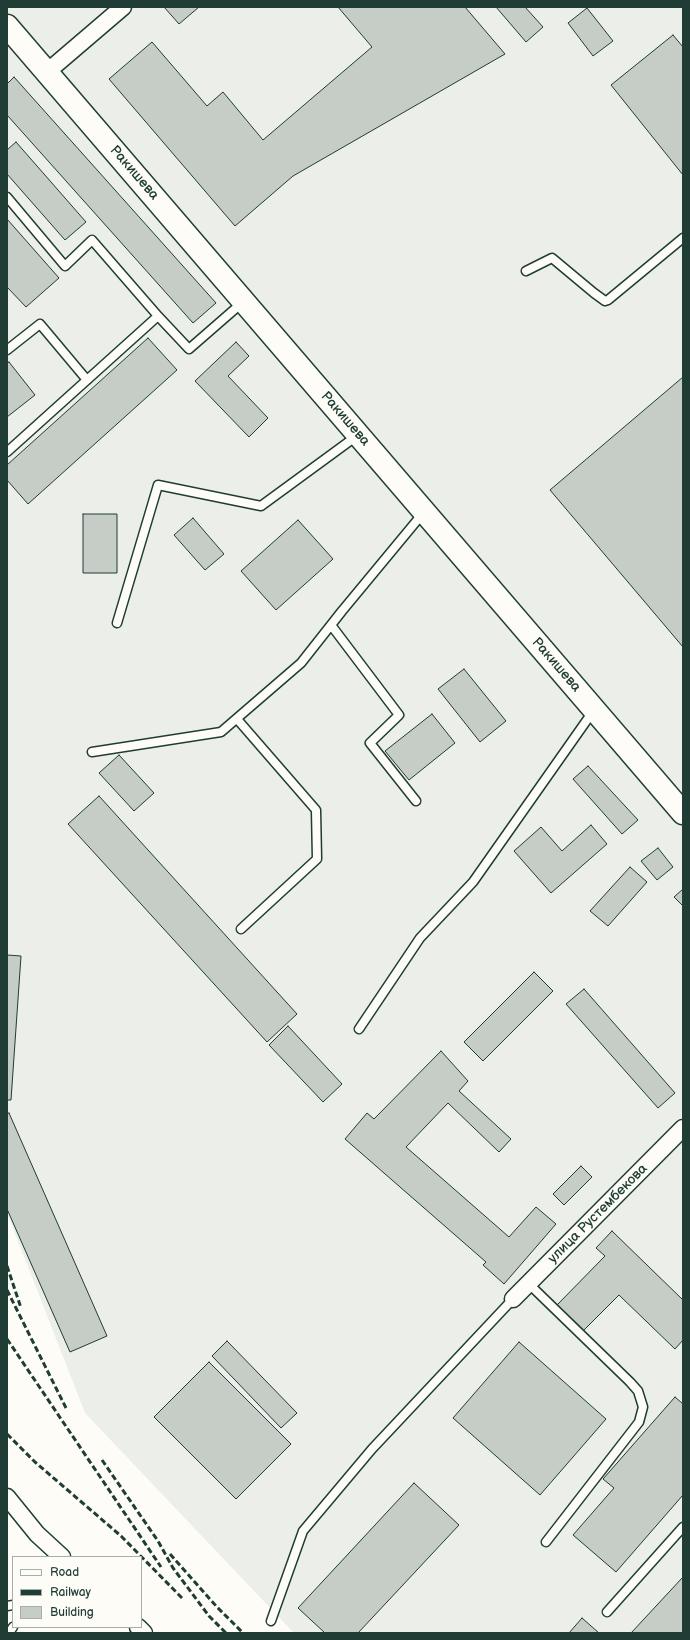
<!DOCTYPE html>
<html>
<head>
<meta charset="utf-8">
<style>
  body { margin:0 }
  #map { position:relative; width:690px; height:1640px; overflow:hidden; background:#fdfcf7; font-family:"Balsamiq Sans",sans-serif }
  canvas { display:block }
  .frame { position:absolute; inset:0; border:8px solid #1f3d34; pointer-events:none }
  .legend { position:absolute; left:12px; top:1556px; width:130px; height:72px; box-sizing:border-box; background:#fdfcf7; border:1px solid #a4b0a9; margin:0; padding:5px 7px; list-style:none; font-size:12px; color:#1f3d34 }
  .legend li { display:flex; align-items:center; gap:8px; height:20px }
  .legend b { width:20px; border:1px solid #a4b0a9 }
</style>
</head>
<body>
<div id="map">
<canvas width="690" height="1640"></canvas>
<div class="frame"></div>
<ul class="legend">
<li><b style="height:5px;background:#fdfcf7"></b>Road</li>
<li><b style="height:5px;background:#1f3d34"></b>Railway</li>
<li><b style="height:11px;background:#c6cdc7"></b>Building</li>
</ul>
</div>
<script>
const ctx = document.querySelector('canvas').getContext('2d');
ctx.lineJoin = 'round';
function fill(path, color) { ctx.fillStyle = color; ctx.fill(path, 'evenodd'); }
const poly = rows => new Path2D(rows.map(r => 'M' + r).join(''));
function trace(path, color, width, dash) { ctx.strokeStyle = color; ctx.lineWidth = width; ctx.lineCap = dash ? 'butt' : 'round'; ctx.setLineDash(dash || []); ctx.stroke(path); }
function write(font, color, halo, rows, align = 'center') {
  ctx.font = font + ' "Balsamiq Sans",sans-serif'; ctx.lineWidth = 3; ctx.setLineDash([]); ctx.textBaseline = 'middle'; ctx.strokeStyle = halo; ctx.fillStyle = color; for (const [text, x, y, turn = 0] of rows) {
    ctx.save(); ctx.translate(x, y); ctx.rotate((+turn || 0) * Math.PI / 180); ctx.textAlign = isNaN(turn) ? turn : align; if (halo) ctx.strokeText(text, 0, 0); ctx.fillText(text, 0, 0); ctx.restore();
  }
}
fill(poly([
  [7,7,683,7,683,1633,294,1633,85,1413,7,1213]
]), '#eceee9');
const building = poly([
  [164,7,199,7,179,24,164,7],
  [338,7,465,7,505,54,293,176,235,226,109,79,152,42,207,106,223,92,263,140,372,47,338,7],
  [496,7,525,7,543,27,526,42,496,7],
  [587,8,613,41,593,56,568,23,587,8],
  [673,35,683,47,683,175,611,85,673,35],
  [14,77,216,303,193,323,7,115,7,84,14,77],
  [16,142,86,222,65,240,7,174,7,150,16,142],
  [7,219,59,278,26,307,7,287,7,219],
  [148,338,177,370,28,504,7,480,7,465,148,338],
  [236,342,249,356,228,376,268,418,249,437,195,381,236,342],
  [9,362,35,395,7,417,7,363,9,362],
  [683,377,683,647,550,490,683,377],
  [83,514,117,514,117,573,83,573,83,514],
  [193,518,224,554,205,570,174,535,193,518],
  [298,520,333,559,276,610,241,571,298,520],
  [464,669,506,721,480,742,438,689,464,669],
  [432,714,455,743,409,780,385,751,432,714],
  [119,755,154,793,134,811,99,773,119,755],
  [588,766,638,820,622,834,573,779,588,766],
  [99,796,297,1014,267,1042,68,824,99,796],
  [591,825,607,844,551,893,514,851,541,827,562,851,591,825],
  [658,848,673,867,657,880,641,861,658,848],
  [630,867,647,882,608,926,590,911,630,867],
  [683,889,683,906,674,897,683,889],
  [7,955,21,956,11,1100,7,1100,7,955],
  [534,972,553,991,483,1061,464,1042,534,972],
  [584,989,675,1093,658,1108,566,1004,584,989],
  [288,1026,342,1084,323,1102,269,1045,288,1026],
  [441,1051,468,1081,459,1091,511,1139,499,1152,448,1103,406,1147,509,1237,536,1207,556,1224,504,1284,483,1265,486,1262,345,1139,367,1113,374,1119,441,1051],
  [9,1113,107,1336,70,1352,7,1209,7,1114,9,1113],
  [581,1166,592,1177,564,1205,553,1194,581,1166],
  [612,1231,683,1300,683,1340,675,1349,619,1295,583,1331,557,1305,605,1256,596,1248,612,1231],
  [227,1341,297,1413,281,1428,212,1356,227,1341],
  [519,1342,606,1419,540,1495,453,1418,519,1342],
  [209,1362,291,1444,236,1499,154,1417,209,1362],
  [675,1397,683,1404,683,1495,616,1572,573,1535,614,1488,603,1479,675,1397],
  [414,1483,459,1525,358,1633,325,1633,298,1608,414,1483],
  [683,1577,683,1633,631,1633,683,1577],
  [582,1618,599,1633,569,1633,582,1618]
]);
fill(building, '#c6cdc7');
trace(building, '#1f3d34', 1);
const lane = poly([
  [7,197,65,266,92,240,158,316],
  [526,271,552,258,594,293,605,301,608,300,683,238],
  [7,350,40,324,87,380],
  [7,452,158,316,189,349,243,302],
  [117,623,158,485,261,506,358,435],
  [331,625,399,715,370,743,416,801],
  [237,719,316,810,317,859,241,929],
  [92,752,221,732,301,663,342,611,424,512],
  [359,1029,420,938,473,882,594,710],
  [529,1284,630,1382,638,1391,643,1407,639,1422,546,1542],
  [7,1606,13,1605],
  [607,1612,683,1527],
  [271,1621,303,1531,372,1449,513,1299],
  [9,1633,13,1627]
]);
const street = poly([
  [47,72,123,7],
  [513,1299,683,1128],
  [7,1497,37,1534,62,1557],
  [138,1627,144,1633]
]);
const secondary = poly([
  [7,26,683,813]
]);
trace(lane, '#1f3d34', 11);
trace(street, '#1f3d34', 19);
trace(secondary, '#1f3d34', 25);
trace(lane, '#fdfcf7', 8);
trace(street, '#fdfcf7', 16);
trace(secondary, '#fdfcf7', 22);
trace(poly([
  [7,1266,21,1308],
  [7,1290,66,1408],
  [7,1339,161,1567],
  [7,1434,35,1462,121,1536,182,1598],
  [102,1460,158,1541,173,1568,209,1616,226,1633],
  [170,1554,217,1607,243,1633]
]), '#1f3d34', 3, [6, 3]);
write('14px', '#1f3d34', '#fdfcf7', [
  ["Ракишева",134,173,49],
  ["Ракишева",345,419,49],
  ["Ракишева",556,665,49],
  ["улица Рустембекова",598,1214,-45]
]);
</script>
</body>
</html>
